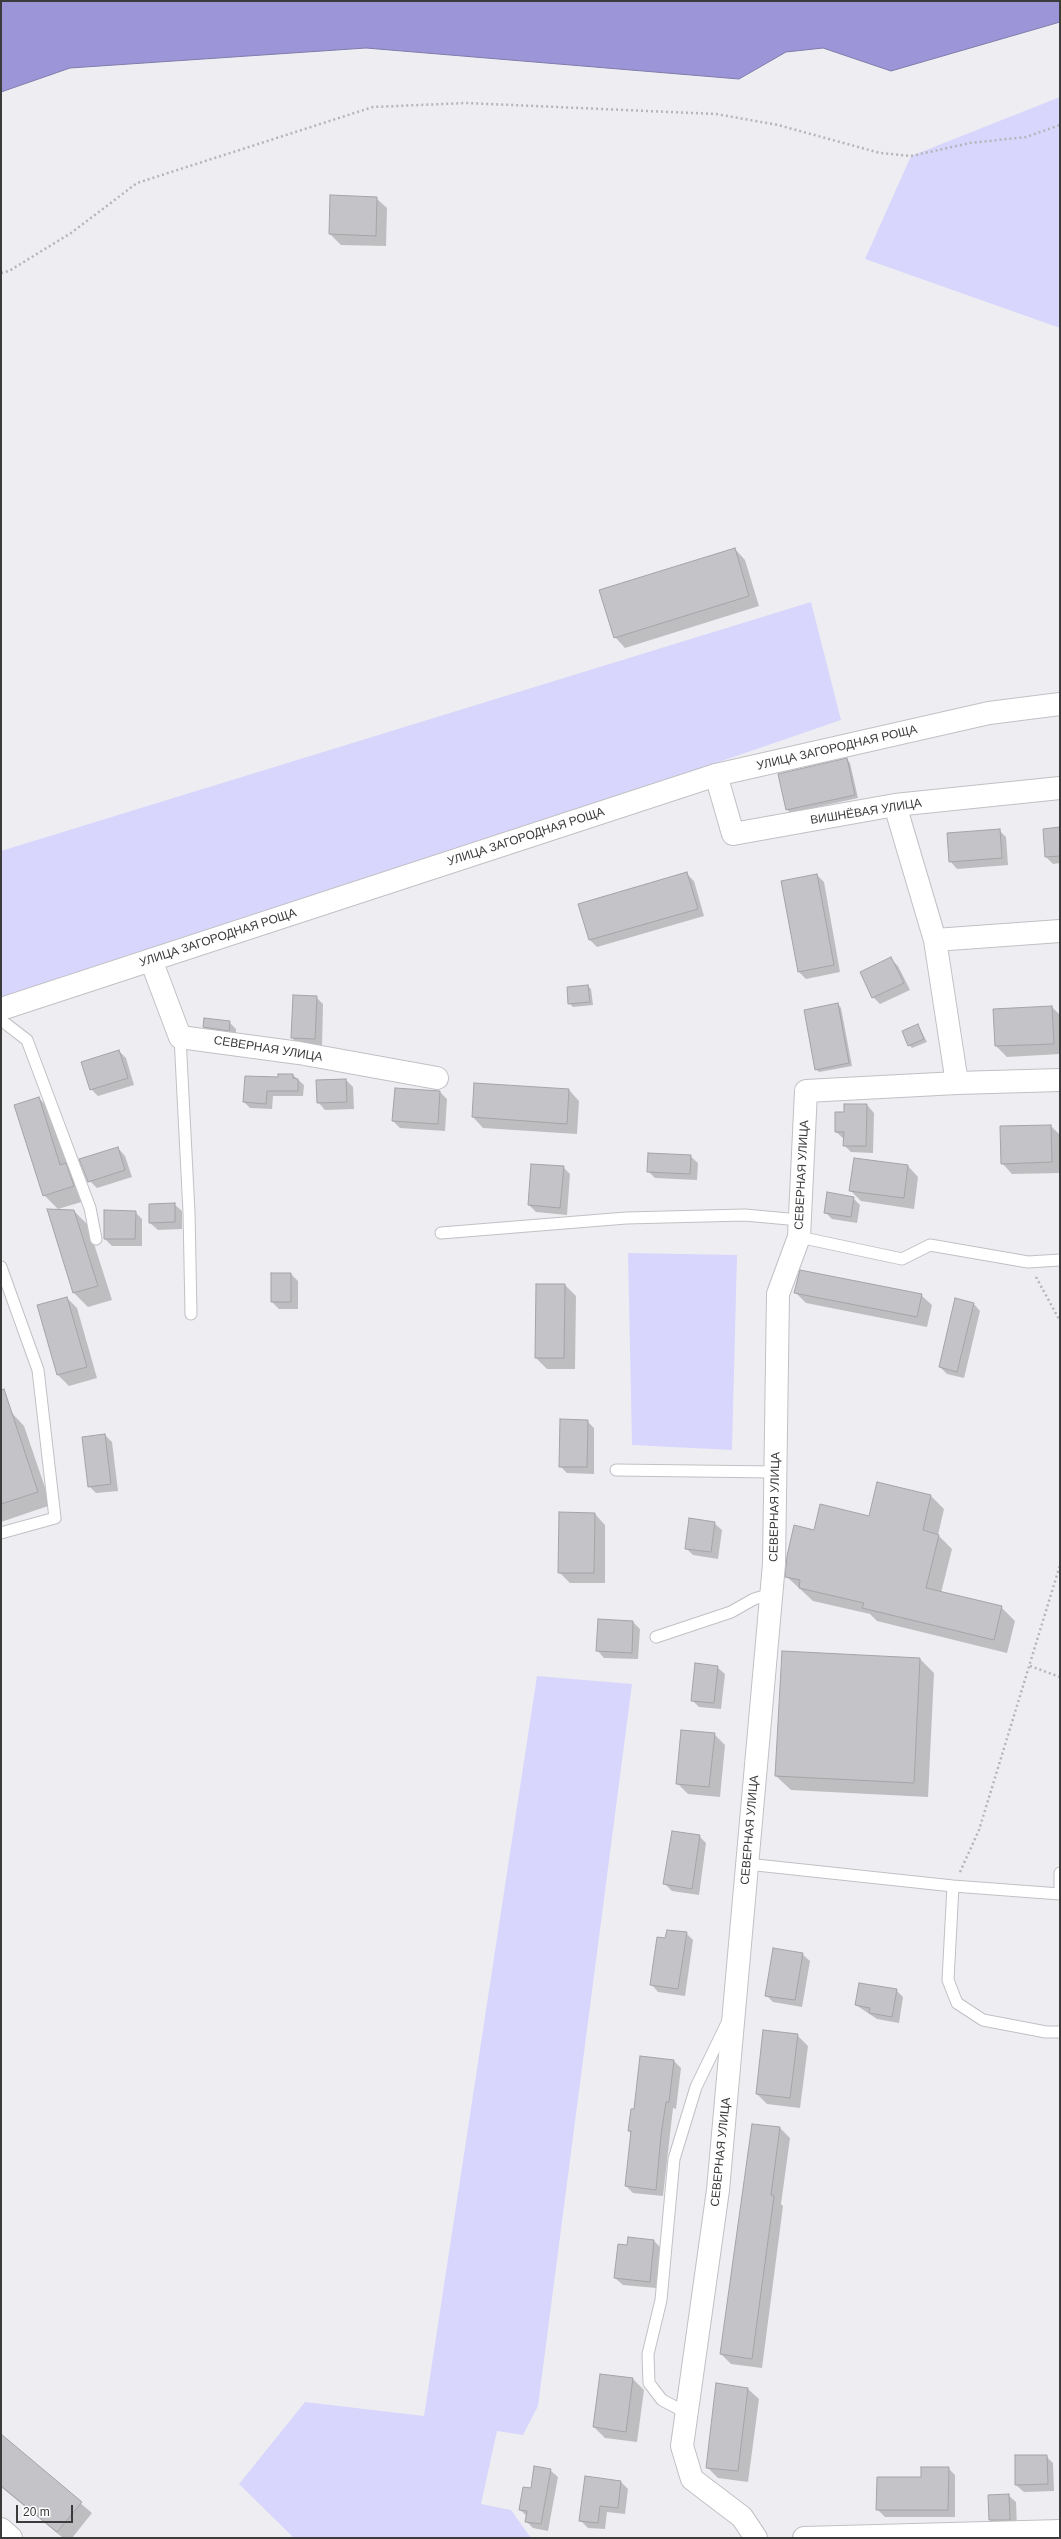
<!DOCTYPE html>
<html>
<head>
<meta charset="utf-8">
<style>
  body { margin:0 }
  #map { position:relative; width:1061px; height:2539px; overflow:hidden; background:#eeeef2; font-family:Helvetica,sans-serif }
  canvas { display:block }
  .frame { position:absolute; inset:0; border:2px solid #3b3b3c; pointer-events:none }
  .scale { position:absolute; left:16px; top:2505px; width:57px; height:18px; box-sizing:border-box; border:2px solid #3b3b3c; border-top:0; padding-left:5px; font-size:12px; line-height:14px; white-space:nowrap; color:#3b3b3c; -webkit-text-stroke:3px #fff; paint-order:stroke }
</style>
</head>
<body>
<div id="map">
<canvas width="1061" height="2539"></canvas>
<div class="frame"></div>
<div class="scale">20 m</div>
</div>
<script>
const ctx = document.querySelector('canvas').getContext('2d');
ctx.lineJoin = 'round';
function fill(path, color) { ctx.fillStyle = color; ctx.fill(path, 'evenodd'); }
const poly = rows => new Path2D(rows.map(r => 'M' + r).join(''));
function trace(path, color, width, dash) { ctx.strokeStyle = color; ctx.lineWidth = width; ctx.lineCap = dash ? 'butt' : 'round'; ctx.setLineDash(dash || []); ctx.stroke(path); }
function write(font, color, halo, rows, align = 'center') {
  ctx.font = font + ' Helvetica,sans-serif'; ctx.lineWidth = 3; ctx.setLineDash([]); ctx.textBaseline = 'middle'; ctx.strokeStyle = halo; ctx.fillStyle = color; for (const [text, x, y, turn = 0] of rows) {
    ctx.save(); ctx.translate(x, y); ctx.rotate((+turn || 0) * Math.PI / 180); ctx.textAlign = isNaN(turn) ? turn : align; if (halo) ctx.strokeText(text, 0, 0); ctx.fillText(text, 0, 0); ctx.restore();
  }
}
fill(poly([
  [1060,97,1060,328,865,259,911,156],
  [811,602,841,720,1,1009,1,851],
  [628,1253,737,1255,732,1450,632,1445],
  [537,1676,632,1684,538,2406,523,2435,497,2431,481,2504,511,2510,531,2538,294,2538,239,2484,305,2402,424,2416]
]), '#d8d6fc');
const water = poly([
  [1,1,1060,1,1060,22,891,71,823,48,786,52,739,79,366,48,70,68,1,92,1,1]
]);
fill(water, '#9c96d8');
trace(water, '#7f7ba9', 1);
fill(poly([
  [376,198,387,208,386,246,341,245,330,234],
  [735,549,745,560,759,606,625,648,615,637],
  [847,759,850,763,858,798,790,813,787,809],
  [1060,828,1060,863,1053,864,1046,857],
  [999,830,1006,837,1008,865,957,869,950,861],
  [687,874,694,881,704,916,597,947,590,940,580,905],
  [817,875,824,882,840,972,806,979,799,972],
  [891,959,898,966,910,990,880,1004,873,997],
  [588,986,591,989,593,1005,573,1007,569,1003],
  [316,997,323,1004,322,1046,299,1045,292,1038],
  [838,1004,841,1008,852,1066,819,1072,816,1069],
  [1052,1007,1060,1015,1060,1054,1007,1057,996,1046,994,1010],
  [229,1022,236,1029,236,1038,211,1034,204,1027],
  [918,1025,927,1042,912,1048,909,1045],
  [119,1051,126,1058,134,1085,98,1096,91,1089],
  [293,1075,304,1085,303,1096,273,1096,272,1109,250,1108,244,1102,279,1078],
  [346,1080,353,1087,354,1109,325,1110,318,1102],
  [475,1084,569,1090,579,1101,577,1134,483,1128,473,1117],
  [395,1089,440,1092,447,1099,445,1131,400,1128,393,1121],
  [39,1098,53,1113,88,1200,58,1209,44,1195],
  [867,1105,874,1113,873,1153,851,1152,844,1145,844,1139,836,1132,845,1113],
  [1051,1126,1060,1135,1060,1173,1012,1174,1002,1163,1001,1127],
  [118,1148,125,1156,132,1177,97,1188,90,1181],
  [690,1156,698,1163,697,1180,655,1178,648,1171],
  [908,1166,918,1177,914,1209,861,1201,850,1190],
  [563,1167,570,1174,567,1215,536,1212,529,1205],
  [853,1198,860,1205,857,1223,832,1219,825,1212],
  [174,1204,182,1211,182,1229,158,1230,150,1223],
  [48,1210,74,1211,88,1225,112,1300,88,1307,74,1293],
  [135,1212,142,1219,142,1246,112,1246,105,1239],
  [801,1271,921,1295,932,1305,927,1327,806,1303,795,1292],
  [291,1274,298,1281,298,1309,279,1309,272,1302],
  [565,1285,576,1296,575,1369,547,1369,536,1358],
  [67,1298,77,1308,97,1378,69,1386,58,1375,38,1305],
  [973,1303,980,1311,964,1378,947,1374,940,1367],
  [11,1412,24,1426,51,1505,1,1522,1,1416],
  [587,1421,594,1428,594,1474,567,1473,560,1466],
  [105,1435,112,1442,118,1491,96,1493,89,1486],
  [931,1496,944,1509,938,1535,952,1549,941,1593,1001,1607,1015,1621,1007,1653,877,1621,870,1614,813,1601,786,1576,814,1531,869,1517],
  [595,1514,605,1525,605,1583,570,1583,559,1572],
  [714,1523,722,1530,718,1559,693,1555,686,1548],
  [599,1620,633,1622,640,1629,638,1659,604,1658,597,1650],
  [920,1659,934,1673,928,1797,791,1790,776,1776],
  [717,1667,725,1674,721,1709,699,1707,692,1700],
  [714,1734,725,1745,720,1797,688,1794,677,1783],
  [699,1836,706,1843,699,1895,672,1891,665,1884],
  [686,1933,693,1940,685,1996,658,1992,651,1984,666,1939],
  [802,1954,810,1961,802,2007,773,2002,766,1995],
  [896,1990,903,1997,899,2023,877,2019,856,2005],
  [797,2035,808,2046,800,2108,767,2104,757,2094],
  [674,2061,681,2068,676,2109,673,2108,663,2196,633,2193,626,2186,631,2133,629,2131,634,2110],
  [780,2128,790,2138,781,2204,783,2206,762,2368,731,2364,721,2354],
  [654,2241,661,2248,656,2288,623,2285,615,2278,628,2246],
  [633,2379,644,2390,637,2442,605,2438,594,2427],
  [748,2389,759,2399,748,2482,718,2478,707,2467],
  [1,2436,92,2513,72,2538,63,2538,1,2487],
  [1046,2456,1053,2463,1054,2491,1024,2492,1016,2485],
  [948,2468,955,2475,955,2517,885,2517,877,2509,922,2478],
  [550,2470,558,2477,548,2531,533,2528,526,2521,527,2516,520,2510,531,2489],
  [621,2482,628,2489,625,2514,607,2512,605,2529,588,2528,581,2521],
  [1008,2495,1016,2502,1017,2527,997,2527,990,2520]
]), '#0003');
const building = poly([
  [330,195,377,197,376,236,329,234,330,195],
  [735,548,749,596,614,638,599,590,735,548],
  [847,758,855,795,786,810,778,774,847,758],
  [1060,827,1060,856,1045,857,1043,829,1060,827],
  [1000,829,1002,858,949,862,947,833,1000,829],
  [687,872,698,909,589,940,578,904,687,872],
  [817,874,834,965,798,972,781,881,817,874],
  [891,957,904,983,872,998,860,972,891,957],
  [588,985,590,1002,568,1004,567,987,588,985],
  [293,995,317,996,315,1039,291,1038,293,995],
  [838,1003,849,1063,815,1070,804,1010,838,1003],
  [1052,1006,1054,1044,995,1046,993,1009,1052,1006],
  [204,1018,230,1021,229,1031,203,1027,204,1018],
  [918,1024,924,1039,908,1046,902,1031,918,1024],
  [119,1050,128,1078,90,1090,81,1062,119,1050],
  [278,1074,293,1074,293,1078,298,1079,298,1091,267,1091,266,1104,243,1102,245,1076,278,1077,278,1074],
  [346,1079,347,1102,317,1103,316,1080,346,1079],
  [474,1083,569,1089,567,1124,472,1117,474,1083],
  [395,1088,440,1091,438,1124,392,1121,395,1088],
  [39,1097,60,1165,66,1163,74,1186,43,1196,14,1105,39,1097],
  [844,1104,867,1104,866,1146,843,1146,844,1132,835,1132,835,1112,844,1112,844,1104],
  [1051,1125,1052,1162,1001,1164,1000,1126,1051,1125],
  [118,1147,125,1170,88,1182,79,1159,118,1147],
  [648,1153,691,1155,690,1174,647,1172,648,1153],
  [854,1158,908,1165,904,1198,849,1191,854,1158],
  [531,1164,564,1166,560,1208,528,1205,531,1164],
  [827,1192,854,1197,851,1217,824,1213,827,1192],
  [175,1203,175,1222,149,1223,149,1204,175,1203],
  [47,1209,74,1210,98,1286,73,1293,47,1209],
  [104,1210,136,1211,135,1239,104,1239,104,1210],
  [800,1270,922,1294,917,1317,794,1293,800,1270],
  [271,1273,291,1273,291,1302,271,1302,271,1273],
  [536,1284,565,1284,564,1358,535,1358,536,1284],
  [67,1297,87,1367,57,1375,37,1305,67,1297],
  [955,1298,974,1303,957,1372,939,1367,955,1298],
  [4,1389,38,1492,1,1504,1,1390,4,1389],
  [560,1419,588,1420,587,1467,559,1467,560,1419],
  [105,1434,111,1484,88,1487,82,1437,105,1434],
  [877,1482,931,1495,923,1530,939,1535,926,1588,1002,1606,994,1640,862,1608,864,1603,799,1588,800,1580,785,1577,787,1556,794,1525,814,1530,820,1504,869,1516,877,1482],
  [559,1512,595,1513,594,1573,558,1573,559,1512],
  [689,1518,715,1522,711,1552,685,1549,689,1518],
  [598,1619,633,1621,632,1653,596,1651,598,1619],
  [782,1651,920,1658,914,1783,775,1776,782,1651],
  [695,1663,718,1666,714,1703,691,1701,695,1663],
  [681,1730,715,1733,709,1787,676,1784,681,1730],
  [672,1831,700,1835,692,1889,663,1884,672,1831],
  [667,1930,687,1932,678,1989,650,1985,657,1937,665,1938,667,1930],
  [773,1948,803,1953,795,2000,765,1996,773,1948],
  [859,1983,897,1989,892,2017,869,2013,870,2008,855,2005,859,1983],
  [763,2030,798,2034,790,2098,756,2094,763,2030],
  [640,2056,674,2060,669,2102,666,2102,661,2135,656,2190,625,2186,631,2131,628,2131,631,2109,634,2109,640,2056],
  [752,2124,780,2127,771,2195,774,2196,752,2359,720,2354,752,2124],
  [628,2237,654,2240,650,2282,614,2278,618,2244,627,2245,628,2237],
  [600,2374,633,2378,626,2432,593,2427,600,2374],
  [716,2383,748,2388,738,2471,706,2468,716,2383],
  [1,2434,82,2502,57,2532,1,2486,1,2434],
  [1015,2455,1047,2455,1048,2484,1015,2485,1015,2455],
  [534,2466,551,2469,541,2524,525,2522,527,2511,519,2510,523,2487,531,2488,534,2466],
  [921,2467,949,2467,948,2510,876,2510,877,2477,921,2477,921,2467],
  [585,2476,621,2481,618,2508,600,2506,598,2523,579,2521,585,2476],
  [1009,2494,1010,2520,989,2520,988,2495,1009,2494]
]);
fill(building, '#c4c4c8');
trace(building, '#a4a4a7', 1);
const service = poly([
  [1,1020,27,1040,90,1208,96,1239],
  [180,1037,189,1212,191,1314],
  [441,1233,626,1218,745,1215,799,1220],
  [799,1237,902,1259,930,1245,1028,1262,1060,1260],
  [1,1267,38,1370,55,1518,1,1533],
  [616,1470,775,1472],
  [656,1637,731,1612,754,1599,771,1594],
  [747,1864,953,1886,1060,1894,1060,1873],
  [953,1886,948,1980,957,2003,983,2020,1046,2032,1060,2032],
  [687,2413,662,2400,649,2383,648,2354,661,2300,674,2159,696,2087,727,2023]
]);
const minor = poly([
  [716,775,733,834,895,805,1060,788],
  [895,805,935,940,957,1083],
  [935,940,1060,931],
  [151,960,180,1037,299,1053,437,1078],
  [1,2529,11,2538],
  [756,2538,742,2517,692,2479,682,2446,718,2190,774,1564,778,1294,799,1237,806,1091,957,1083,1060,1080],
  [804,2538,1060,2531]
]);
const tertiary = poly([
  [1,1009,716,775,989,713,1060,704]
]);
trace(service, '#c1c1c5', 13);
trace(minor, '#c1c1c5', 24);
trace(tertiary, '#c1c1c5', 24);
trace(poly([
  [1,273,9,271,71,233,137,183,373,107,466,103,716,114,778,125,880,153,911,156,970,143,1026,137,1060,125],
  [1036,1277,1060,1321],
  [1030,1666,1060,1677],
  [960,1872,979,1830,1060,1565]
]), '#b5b5b8', 2.5, [2, 3]);
trace(service, '#fff', 11);
trace(minor, '#fff', 22);
trace(tertiary, '#fff', 22);
write('12px', '#3b3b3c', '#fff', [
  ["УЛИЦА ЗАГОРОДНАЯ РОЩА",837,748,-13],
  ["ВИШНЁВАЯ УЛИЦА",866,812,-9],
  ["УЛИЦА ЗАГОРОДНАЯ РОЩА",526,837,-18],
  ["УЛИЦА ЗАГОРОДНАЯ РОЩА",218,938,-18],
  ["СЕВЕРНАЯ УЛИЦА",268,1049,9],
  ["СЕВЕРНАЯ УЛИЦА",802,1175,-87],
  ["СЕВЕРНАЯ УЛИЦА",775,1507,-89],
  ["СЕВЕРНАЯ УЛИЦА",750,1830,-85],
  ["СЕВЕРНАЯ УЛИЦА",721,2152,-84]
]);
</script>
</body>
</html>
